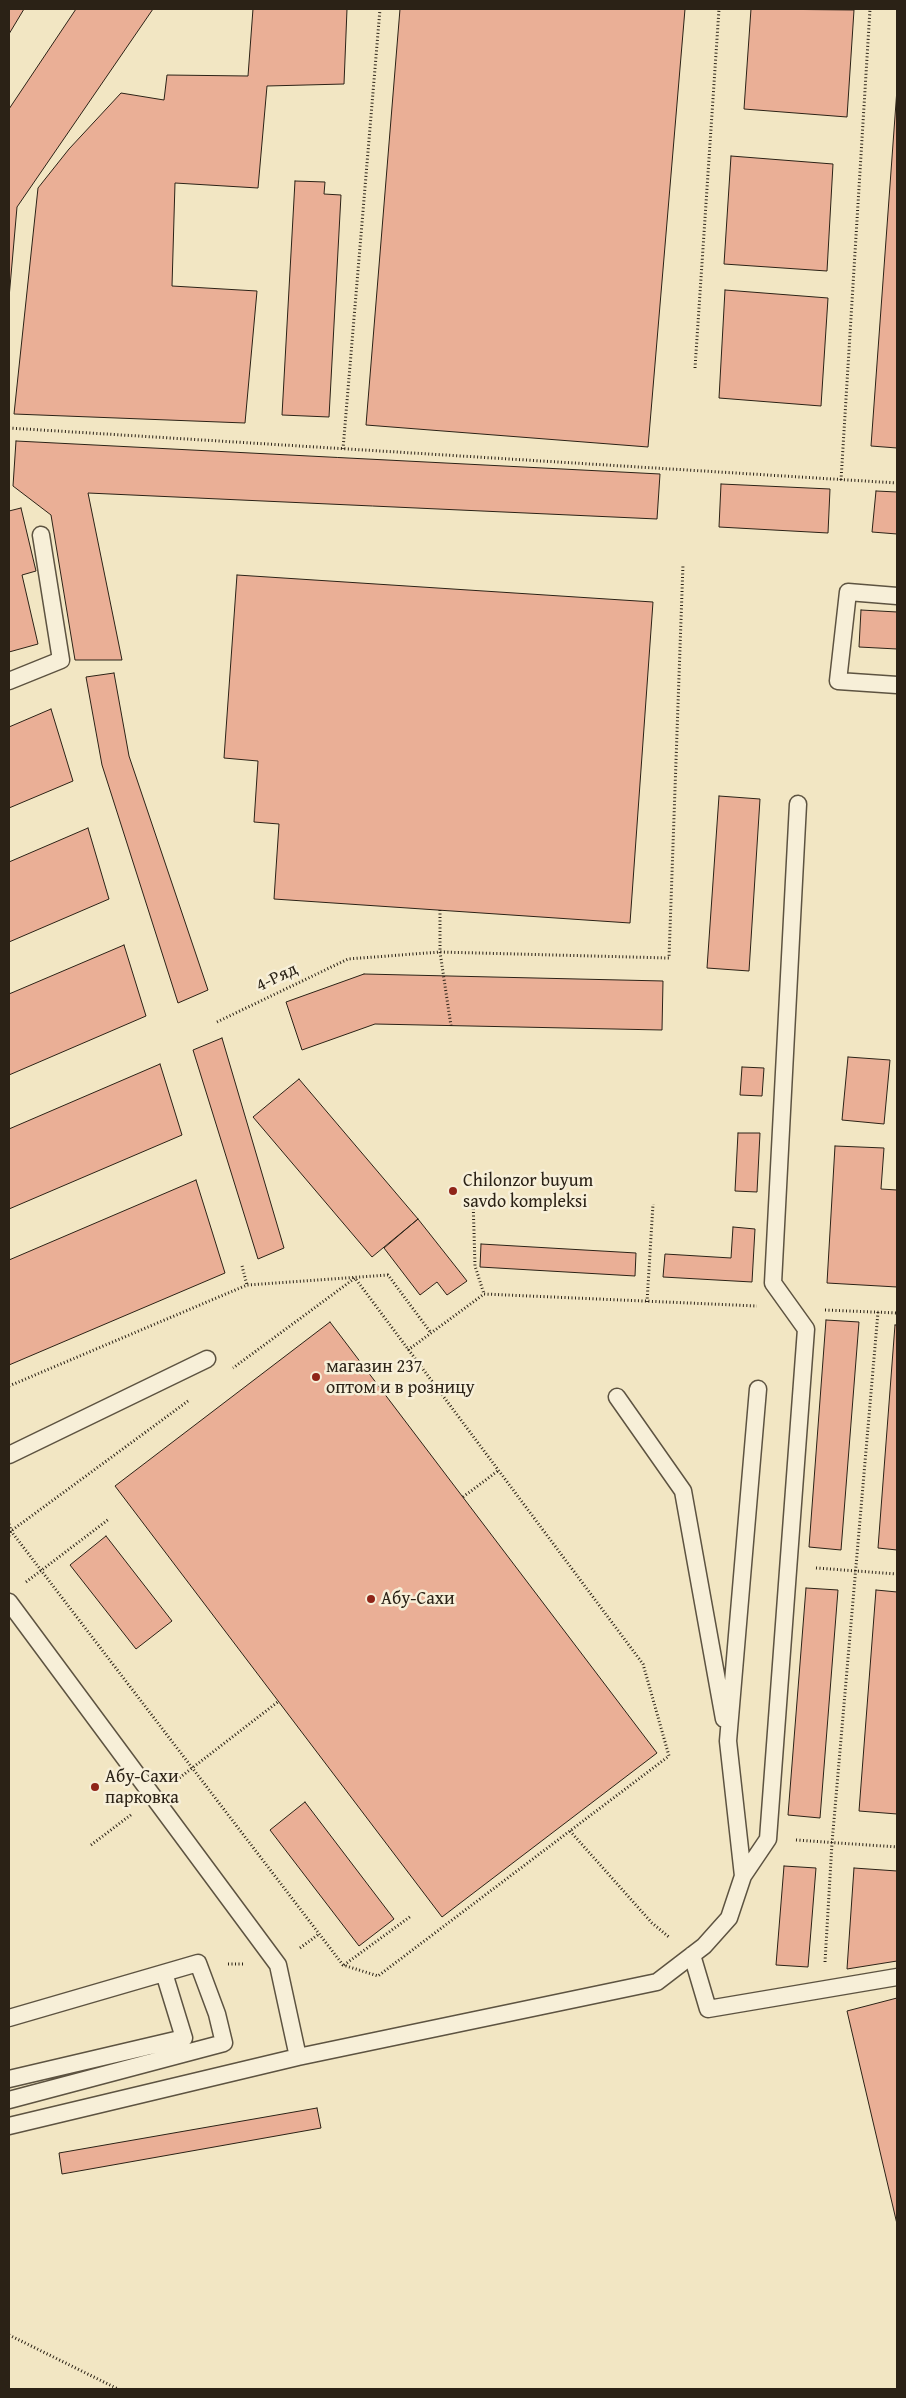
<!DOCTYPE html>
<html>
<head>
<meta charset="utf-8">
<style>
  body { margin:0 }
  #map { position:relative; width:906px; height:2398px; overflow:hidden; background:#f2e6c3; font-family:"Gentium Book Plus",serif }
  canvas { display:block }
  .frame { position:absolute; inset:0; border:10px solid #2b2216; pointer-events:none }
</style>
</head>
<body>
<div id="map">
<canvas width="906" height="2398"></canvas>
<div class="frame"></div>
</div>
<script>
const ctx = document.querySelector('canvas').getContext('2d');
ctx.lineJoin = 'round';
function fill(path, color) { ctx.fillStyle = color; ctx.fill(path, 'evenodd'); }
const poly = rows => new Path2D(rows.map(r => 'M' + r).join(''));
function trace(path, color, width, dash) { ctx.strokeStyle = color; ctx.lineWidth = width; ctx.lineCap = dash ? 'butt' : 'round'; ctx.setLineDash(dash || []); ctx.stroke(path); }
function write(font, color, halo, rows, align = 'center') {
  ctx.font = font + ' "Gentium Book Plus",serif'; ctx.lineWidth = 5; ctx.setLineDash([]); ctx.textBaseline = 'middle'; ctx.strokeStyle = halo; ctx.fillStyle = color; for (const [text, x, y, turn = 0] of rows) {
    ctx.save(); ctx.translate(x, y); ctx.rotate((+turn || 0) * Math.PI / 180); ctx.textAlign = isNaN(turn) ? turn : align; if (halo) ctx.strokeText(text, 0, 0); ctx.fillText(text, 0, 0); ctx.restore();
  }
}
const building = poly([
  [9,9,24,9,9,34,9,9],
  [76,9,153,9,17,207,9,298,9,109,76,9],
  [253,9,347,9,344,84,267,86,258,188,175,183,172,286,257,291,245,423,14,414,38,188,69,149,121,93,164,100,167,75,248,76,253,9],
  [400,9,685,9,648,447,366,425,400,9],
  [751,9,854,10,847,117,744,109,751,9],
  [897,89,897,448,871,446,897,89],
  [731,156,833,164,827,271,724,264,731,156],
  [295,181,325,182,324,194,341,195,329,417,282,415,295,181],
  [725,290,828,298,821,406,719,398,725,290],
  [16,441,660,474,657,519,88,493,122,660,75,660,51,515,13,486,16,441],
  [721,484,830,489,828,533,719,527,721,484],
  [876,491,897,492,897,534,872,532,876,491],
  [21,508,36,571,22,575,38,644,9,652,9,511,21,508],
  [237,575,653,602,630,923,274,899,279,824,254,822,258,761,224,758,237,575],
  [861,610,897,612,897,649,859,647,861,610],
  [114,673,129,756,208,990,178,1003,102,765,86,677,114,673],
  [51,709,73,781,9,808,9,727,51,709],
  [719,796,760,799,749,971,707,968,719,796],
  [88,828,109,899,9,942,9,862,88,828],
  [124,945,146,1016,9,1075,9,994,124,945],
  [364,974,663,981,662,1030,375,1024,302,1050,286,1002,364,974],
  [222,1038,284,1248,258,1259,193,1050,222,1038],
  [848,1057,890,1060,884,1124,842,1120,848,1057],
  [160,1064,182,1135,9,1209,9,1129,160,1064],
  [742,1067,764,1068,762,1096,740,1095,742,1067],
  [299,1079,418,1219,372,1257,253,1117,299,1079],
  [738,1133,760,1133,757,1192,735,1191,738,1133],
  [835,1146,884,1148,881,1189,897,1190,897,1287,827,1283,835,1146],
  [196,1180,225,1273,9,1365,9,1260,196,1180],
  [418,1219,467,1281,447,1295,437,1282,420,1295,384,1248,418,1219],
  [733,1227,755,1229,752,1282,663,1277,665,1254,731,1258,733,1227],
  [481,1244,636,1253,635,1276,480,1267,481,1244],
  [826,1320,859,1322,841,1550,809,1547,826,1320],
  [330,1322,657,1753,442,1917,115,1486,330,1322],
  [895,1325,897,1325,897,1550,878,1548,895,1325],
  [106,1536,172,1621,136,1649,70,1565,106,1536],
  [806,1588,838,1590,820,1818,788,1815,806,1588],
  [876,1590,897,1592,897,1814,859,1811,876,1590],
  [305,1802,394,1919,359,1946,270,1830,305,1802],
  [784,1866,816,1868,808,1967,776,1965,784,1866],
  [854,1868,897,1871,897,1961,847,1969,854,1868],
  [897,1998,897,2224,847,2011,897,1998],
  [317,2108,321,2128,62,2174,59,2153,317,2108]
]);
fill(building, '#eaaf96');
trace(building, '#2b2216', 1);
const service = poly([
  [897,596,848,592,838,681,897,685],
  [9,681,61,660,41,535],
  [617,1397,683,1491,724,1719],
  [9,1455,207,1359],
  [9,1602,278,1965,298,2057],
  [743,1876,768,1839,806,1329,773,1283,798,804],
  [692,1955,708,2009,897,1977],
  [9,2018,198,1963,217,2014,224,2043,9,2100],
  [9,2079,184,2038,164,1973],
  [9,2126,298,2057,657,1982,704,1946,729,1918,743,1876,728,1741,758,1389]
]);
trace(service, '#5d5341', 19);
trace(poly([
  [695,368,719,9],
  [9,428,897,483],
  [343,449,380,9],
  [841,480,870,9],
  [440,910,440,952,451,1026],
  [217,1022,348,959,440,952,669,958,683,564],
  [473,1198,475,1266,484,1294],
  [242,1266,247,1285],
  [647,1302,653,1204],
  [825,1310,897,1313],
  [408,1350,484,1294,757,1306],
  [9,1386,247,1285,388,1275,431,1333],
  [463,1497,499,1470],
  [9,1524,11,1531,343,1965,378,1976,669,1756,643,1664,355,1278,233,1368],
  [9,1536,11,1531,188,1401],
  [816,1568,897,1574],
  [26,1582,109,1519],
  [174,1782,279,1701],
  [570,1831,652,1923,670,1938],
  [796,1840,897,1847],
  [91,1845,132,1814],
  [300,1948,319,1934],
  [825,1962,832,1843,878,1312],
  [228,1964,244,1964],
  [344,1965,411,1916],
  [9,2335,118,2389]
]), '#2b2216', 3, [1, 2.5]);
trace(service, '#f7efd8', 16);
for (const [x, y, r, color] of [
  [453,1191,5,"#8f2418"],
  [316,1377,5,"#8f2418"],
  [371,1599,5,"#8f2418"],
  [95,1787,5,"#8f2418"]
]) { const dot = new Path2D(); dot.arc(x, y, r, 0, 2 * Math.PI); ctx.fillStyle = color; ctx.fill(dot); trace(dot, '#f7efd8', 2); }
write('18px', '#2b2216', '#f7efd8', [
  ["4-Ряд",277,978,-26]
]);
write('18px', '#2b2216', '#f7efd8', [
  ["Chilonzor buyum",463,1181],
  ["savdo kompleksi",463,1202],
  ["магазин 237",326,1367],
  ["оптом и в розницу",326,1388],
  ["Абу-Сахи",381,1599],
  ["Абу-Сахи",105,1777],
  ["парковка",105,1798]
], 'left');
</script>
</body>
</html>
